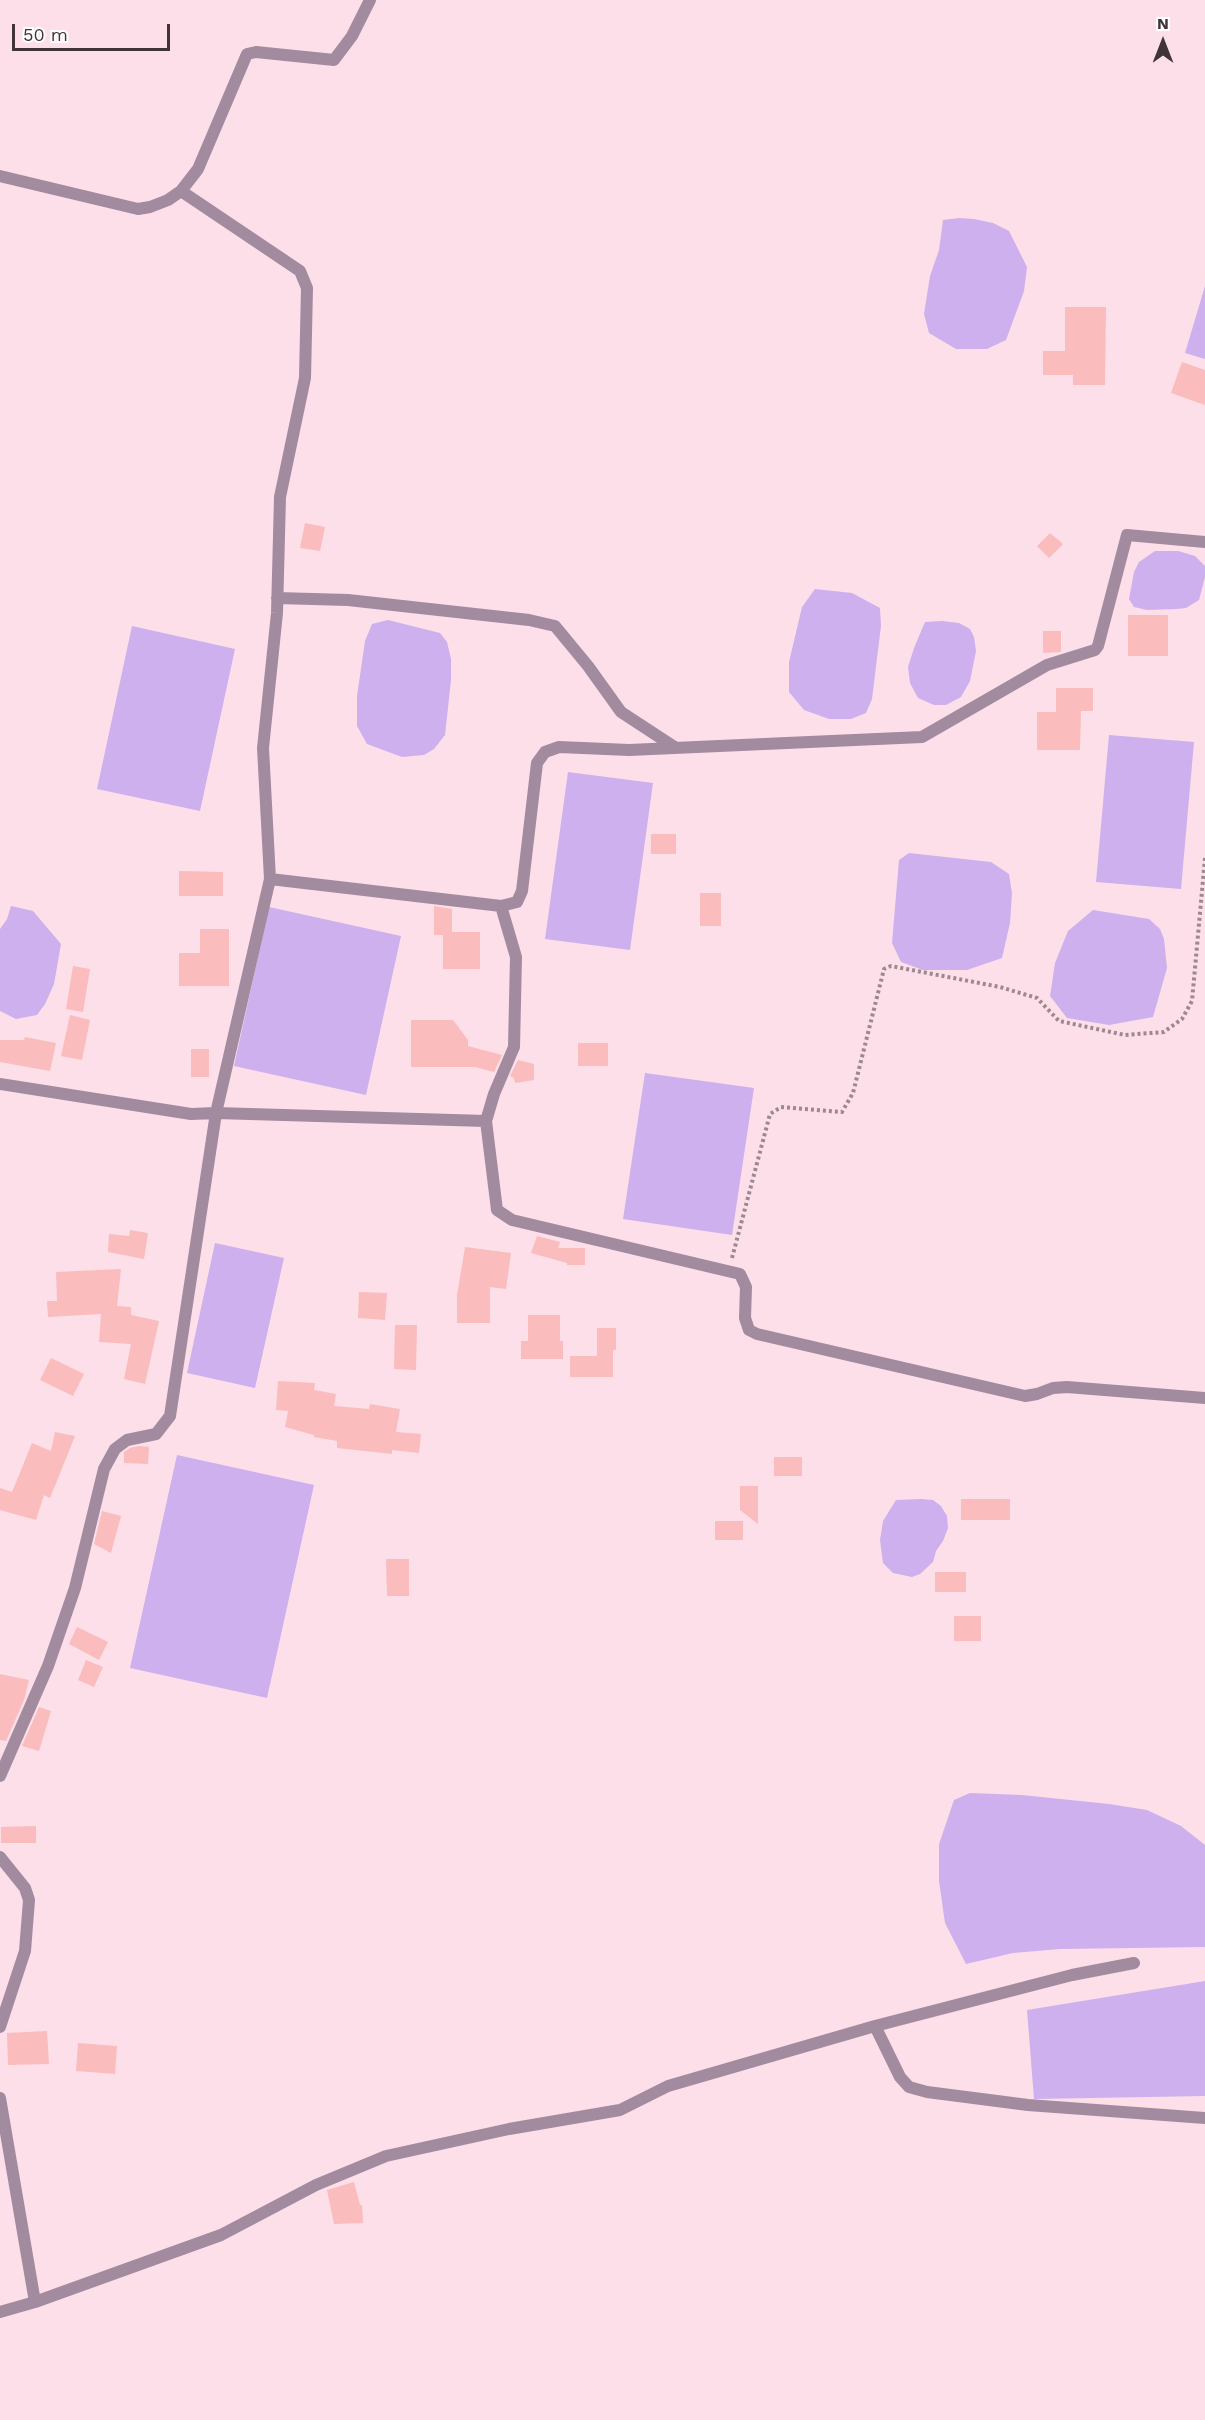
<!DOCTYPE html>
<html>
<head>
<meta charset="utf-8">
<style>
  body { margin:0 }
  #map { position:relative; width:1205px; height:2420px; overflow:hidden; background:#fddfe9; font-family:"Work Sans",sans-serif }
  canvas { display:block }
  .north { position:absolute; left:1133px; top:12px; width:60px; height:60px; -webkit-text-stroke:4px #fff; paint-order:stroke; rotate:0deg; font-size:16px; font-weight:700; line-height:24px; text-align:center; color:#403439 }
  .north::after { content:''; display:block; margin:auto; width:21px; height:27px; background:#403439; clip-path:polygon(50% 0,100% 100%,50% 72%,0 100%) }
  .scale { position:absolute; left:12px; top:24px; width:158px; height:27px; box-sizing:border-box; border:3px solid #403439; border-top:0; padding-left:8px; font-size:18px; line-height:21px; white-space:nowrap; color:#403439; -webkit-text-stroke:4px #fff; paint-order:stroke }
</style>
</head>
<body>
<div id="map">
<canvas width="1205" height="2420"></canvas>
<div class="north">N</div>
<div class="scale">50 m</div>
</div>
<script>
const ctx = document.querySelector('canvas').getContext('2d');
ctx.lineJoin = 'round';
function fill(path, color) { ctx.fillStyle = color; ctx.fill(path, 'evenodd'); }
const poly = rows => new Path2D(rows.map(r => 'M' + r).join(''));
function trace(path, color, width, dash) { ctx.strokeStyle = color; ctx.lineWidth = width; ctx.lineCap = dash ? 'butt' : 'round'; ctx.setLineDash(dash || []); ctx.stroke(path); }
fill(poly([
  [959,218,974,219,993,223,1009,231,1027,267,1024,291,1006,340,987,349,956,349,929,333,924,314,930,276,939,250,943,220],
  [1205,286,1205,359,1185,353],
  [1155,551,1178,551,1195,556,1205,566,1205,577,1199,600,1186,608,1177,609,1147,610,1134,607,1129,599,1134,572,1139,562],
  [815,589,852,593,880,608,881,626,872,699,866,713,851,719,829,719,804,710,789,692,789,662,802,607],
  [388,620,440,633,447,642,451,659,451,680,445,735,434,749,424,755,402,757,367,744,357,726,357,696,365,641,372,624],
  [942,621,959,623,970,629,974,637,976,651,970,681,961,697,946,705,934,705,918,698,910,683,908,667,914,648,925,622],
  [132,626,235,649,200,811,97,789],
  [1109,735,1194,742,1181,889,1096,882],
  [568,772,653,783,630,950,545,939],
  [909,853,991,862,1009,874,1012,893,1010,923,1002,958,967,970,923,970,901,962,892,943,899,860],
  [11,906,33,911,61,944,54,984,45,1004,37,1015,16,1019,0,1011,0,929,7,919],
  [269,907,401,936,366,1095,234,1066],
  [1093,910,1149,919,1160,929,1164,939,1167,968,1153,1017,1109,1025,1067,1018,1050,996,1055,963,1068,931],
  [645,1073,754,1088,732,1235,623,1219],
  [215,1243,284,1258,255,1388,187,1373],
  [177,1455,314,1485,267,1698,130,1668],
  [921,1499,933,1500,941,1506,947,1516,948,1528,943,1541,936,1551,933,1562,920,1574,912,1577,893,1573,883,1563,880,1540,883,1521,896,1500],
  [970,1793,1022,1795,1109,1804,1147,1810,1181,1826,1205,1845,1205,1947,1060,1949,1013,1953,966,1964,945,1923,939,1881,939,1844,954,1800],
  [1205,1981,1205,2096,1034,2099,1027,2010]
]), '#cdb0ed');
fill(poly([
  [1065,307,1106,307,1105,385,1073,385,1073,375,1043,375,1043,351,1065,351],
  [1182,362,1205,370,1205,405,1171,393],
  [305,523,325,527,320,551,300,548],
  [1050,533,1063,544,1049,558,1037,546],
  [1128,615,1168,615,1168,656,1128,656],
  [1043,631,1061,631,1061,652,1043,653],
  [1056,688,1093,688,1093,711,1081,711,1080,750,1037,750,1037,712,1056,712],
  [651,834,676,834,676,854,651,854],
  [179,871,223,872,223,896,179,896],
  [700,893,721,893,721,926,700,926],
  [434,906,452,909,452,932,480,932,480,969,443,969,443,935,434,935],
  [200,929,229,929,229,986,179,986,179,953,200,953],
  [73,966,90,969,83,1012,66,1009],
  [70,1015,90,1020,82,1060,61,1056],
  [411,1020,453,1020,468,1040,468,1046,502,1055,494,1072,475,1067,411,1067],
  [25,1037,56,1043,50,1071,0,1062,0,1040,24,1040],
  [578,1043,608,1043,608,1066,578,1066],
  [191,1049,209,1049,209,1077,191,1077],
  [518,1060,534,1064,534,1080,515,1083,514,1078,510,1076],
  [130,1230,148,1233,144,1259,108,1252,109,1234,129,1236],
  [537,1236,560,1242,558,1248,585,1248,585,1265,567,1265,567,1263,531,1253],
  [465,1247,511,1253,506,1289,490,1287,490,1323,457,1323,457,1295],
  [121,1269,117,1306,131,1307,131,1315,159,1321,145,1384,124,1379,131,1344,99,1342,101,1314,48,1317,47,1301,57,1301,56,1272],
  [359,1292,387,1293,385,1320,358,1318],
  [528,1315,560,1315,560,1341,563,1341,563,1359,521,1359,521,1341,528,1341],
  [395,1325,417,1325,416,1370,394,1369],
  [597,1328,616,1328,616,1350,613,1350,613,1377,570,1377,570,1356,597,1356],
  [51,1358,84,1374,73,1396,40,1380],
  [278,1381,315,1383,314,1390,336,1394,334,1406,369,1409,370,1404,400,1409,396,1432,421,1434,419,1453,392,1450,392,1454,337,1448,337,1441,314,1437,314,1435,285,1427,288,1411,276,1410],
  [55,1432,75,1436,50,1498,44,1495,36,1520,0,1510,0,1488,12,1492,32,1443,51,1451],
  [139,1446,149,1447,148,1464,124,1463,124,1452,130,1448],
  [774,1457,802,1457,802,1476,774,1476],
  [740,1486,758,1486,758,1524,740,1510],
  [961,1499,1010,1499,1010,1520,961,1520],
  [102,1511,121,1516,111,1553,94,1544],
  [715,1521,743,1521,743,1540,715,1540],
  [386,1559,409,1559,409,1596,387,1596],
  [935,1572,966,1572,966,1592,935,1592],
  [954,1616,981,1616,981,1641,954,1641],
  [77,1627,108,1642,99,1660,69,1644],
  [86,1660,103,1667,94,1687,78,1680],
  [0,1674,29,1680,24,1700,6,1741,0,1740],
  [39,1707,51,1711,39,1751,22,1746],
  [36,1826,36,1843,1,1843,1,1827],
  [47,2031,49,2064,8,2065,7,2033],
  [78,2043,117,2046,115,2074,76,2071],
  [354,2182,360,2205,362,2205,363,2223,334,2224,327,2190]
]), '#fabcbc');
trace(poly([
  [732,1258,770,1114,781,1107,842,1112,853,1093,884,969,891,966,1000,987,1037,998,1059,1021,1125,1035,1164,1032,1182,1019,1192,1001,1205,858]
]), '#9d8890', 4, [3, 3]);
trace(poly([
  [0,176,138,209,150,207,168,200,181,191,198,169,247,54,256,52,334,60,352,36,370,0],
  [181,191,300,271,307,288,305,378,280,497,277,613,263,748,270,879],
  [277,598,348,600,529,620,555,626,588,666,621,712,676,748],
  [0,1084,191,1114,216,1113,270,879,501,906,517,902,522,891,537,763,545,752,559,747,629,750,922,737,1047,665,1095,650,1098,646,1127,535,1205,542],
  [486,1121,494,1094,514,1047,516,957,501,906],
  [0,1776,48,1666,75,1588,104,1469,115,1449,127,1440,156,1434,170,1416,216,1113,486,1121,497,1210,512,1220,740,1274,746,1287,745,1318,749,1330,757,1334,1025,1396,1037,1394,1053,1388,1067,1387,1205,1398],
  [0,1857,25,1888,29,1900,25,1951,0,2027],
  [875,2026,900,2077,909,2087,927,2092,1028,2105,1205,2118],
  [0,2098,35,2302],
  [0,2312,35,2302,221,2235,316,2185,386,2156,509,2129,620,2110,668,2086,875,2026,1072,1975,1134,1963]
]), '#a28a9f', 12);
</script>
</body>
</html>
